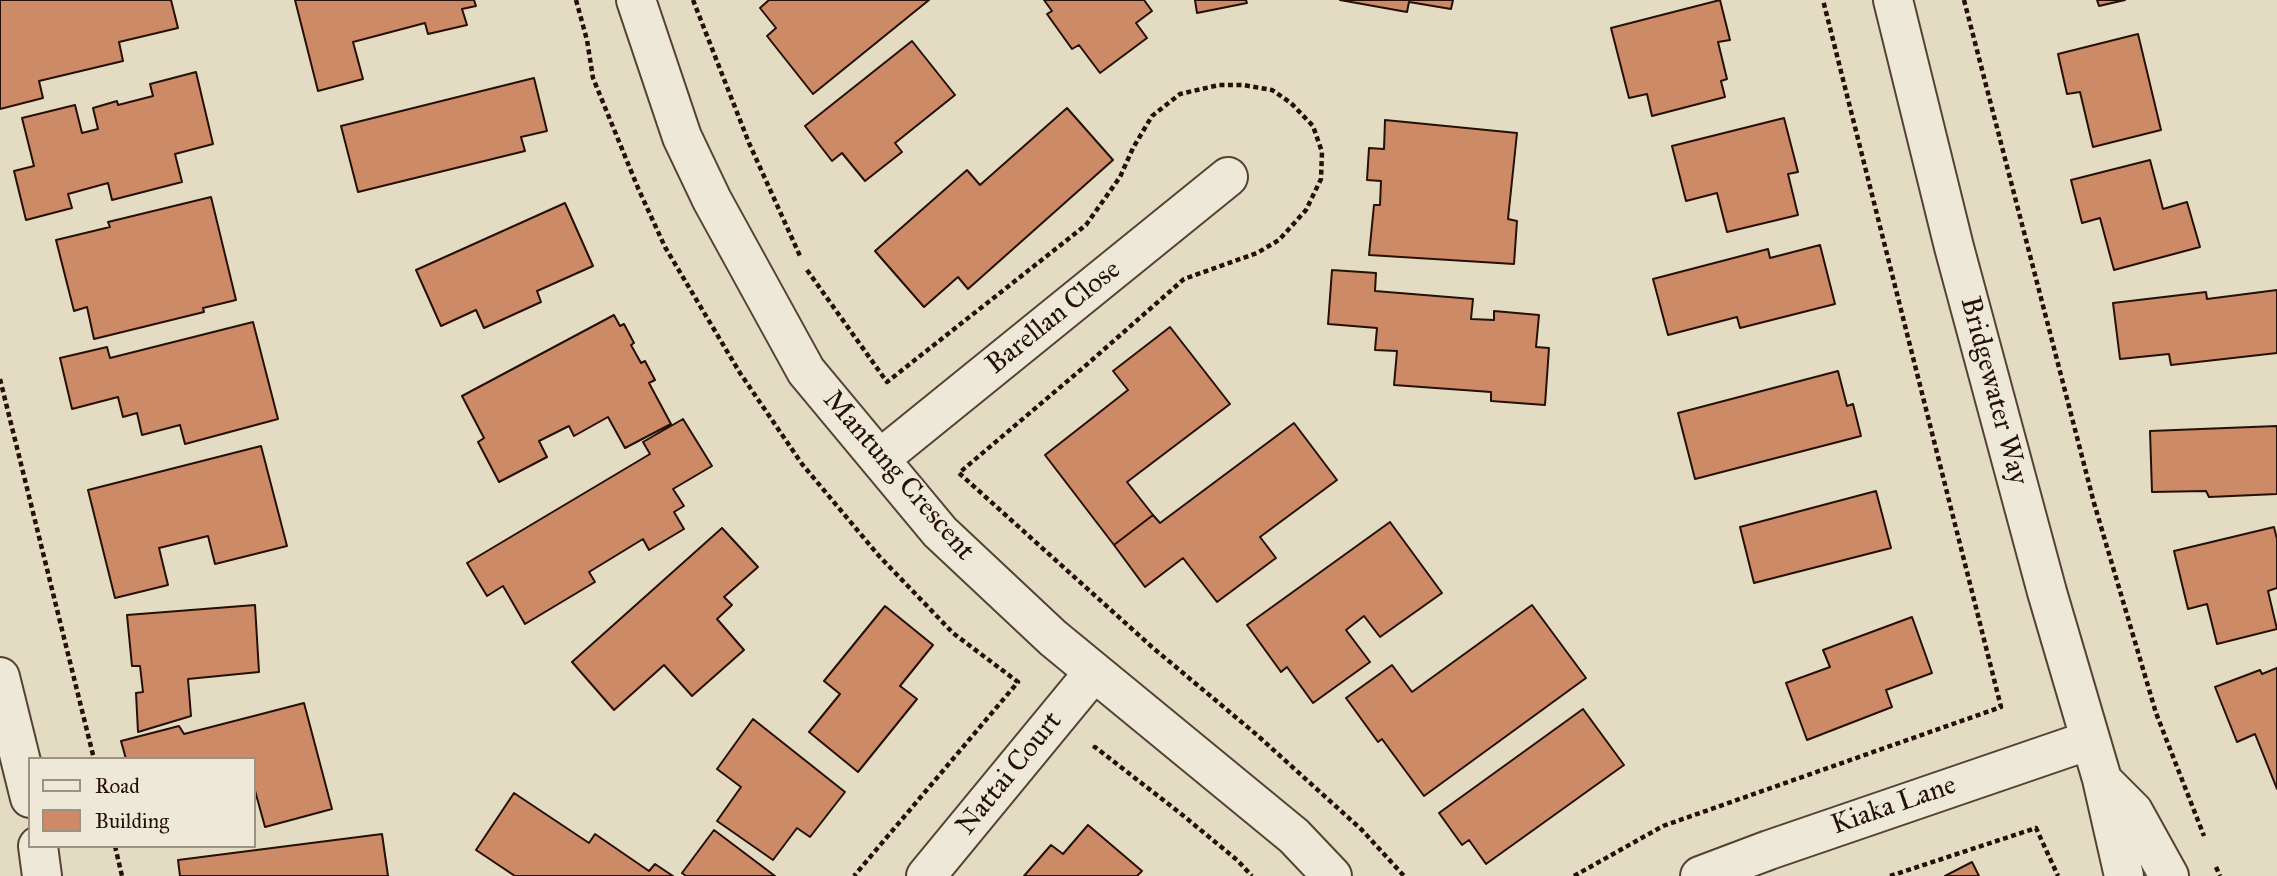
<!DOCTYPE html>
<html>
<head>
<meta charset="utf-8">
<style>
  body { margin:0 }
  #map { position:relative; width:2277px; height:876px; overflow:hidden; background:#e4dcc2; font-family:"IM FELL Great Primer",serif }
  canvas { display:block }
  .legend { position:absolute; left:28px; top:757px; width:228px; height:91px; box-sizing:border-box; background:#ede8d7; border:2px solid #9d9183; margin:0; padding:9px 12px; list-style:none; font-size:21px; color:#250f06 }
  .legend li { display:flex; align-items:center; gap:14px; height:35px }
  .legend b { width:35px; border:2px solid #9d9183 }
</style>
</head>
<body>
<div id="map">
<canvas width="2277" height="876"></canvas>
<ul class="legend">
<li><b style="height:9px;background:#ede8d7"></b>Road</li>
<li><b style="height:19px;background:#cd8a66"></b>Building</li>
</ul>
</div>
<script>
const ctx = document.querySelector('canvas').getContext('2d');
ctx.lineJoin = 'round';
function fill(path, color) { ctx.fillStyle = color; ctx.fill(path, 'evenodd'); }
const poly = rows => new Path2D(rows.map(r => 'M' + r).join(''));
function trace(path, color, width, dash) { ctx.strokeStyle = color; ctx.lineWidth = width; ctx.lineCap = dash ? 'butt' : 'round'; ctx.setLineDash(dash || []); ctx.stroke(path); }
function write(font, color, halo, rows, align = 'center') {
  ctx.font = font + ' "IM FELL Great Primer",serif'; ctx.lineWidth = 5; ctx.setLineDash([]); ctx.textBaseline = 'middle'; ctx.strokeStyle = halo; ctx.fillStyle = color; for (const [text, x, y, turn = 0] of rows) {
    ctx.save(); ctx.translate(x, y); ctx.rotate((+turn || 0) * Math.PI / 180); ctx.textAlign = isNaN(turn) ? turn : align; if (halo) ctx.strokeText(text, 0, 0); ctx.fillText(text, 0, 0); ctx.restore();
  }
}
const building = poly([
  [0,0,171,0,178,28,119,42,123,61,39,81,43,98,0,109,0,0],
  [295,0,474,0,476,6,462,9,467,25,428,34,425,23,353,42,363,79,318,91,295,0],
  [769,0,929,0,813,94,767,36,776,28,760,8,769,0],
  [1044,0,1144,0,1152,11,1136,23,1147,38,1100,73,1079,45,1072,49,1047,14,1052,11,1044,0],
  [1195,0,1246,0,1247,3,1197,13,1195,0],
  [1340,0,1453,0,1451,9,1409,2,1407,12,1340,0],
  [1720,0,1730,40,1718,42,1727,79,1721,81,1725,97,1652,116,1647,94,1629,98,1611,28,1720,0],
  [2097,0,2125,0,2099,6,2097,0],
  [2138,34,2161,130,2093,147,2080,92,2067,94,2058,54,2138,34],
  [912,41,955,95,895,143,902,152,865,181,842,153,832,161,805,126,912,41],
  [196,72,213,144,175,154,182,182,112,200,108,183,68,194,72,208,26,220,14,171,34,166,22,118,75,105,82,133,98,129,93,108,117,101,118,105,153,96,150,84,196,72],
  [534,78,547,131,521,137,525,151,358,192,341,126,534,78],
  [1067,108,1113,160,968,289,958,277,924,307,875,251,967,170,980,185,1067,108],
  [1784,118,1798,172,1788,174,1798,215,1727,232,1717,193,1686,201,1672,146,1784,118],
  [1385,120,1517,133,1508,219,1517,221,1514,264,1369,255,1374,205,1380,205,1381,181,1367,180,1369,148,1384,149,1385,120],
  [2150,160,2163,209,2187,202,2200,247,2114,270,2100,218,2082,223,2071,180,2150,160],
  [211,197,236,300,203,308,204,312,94,339,87,307,74,311,56,240,110,227,108,222,211,197],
  [565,203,593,266,537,291,541,302,484,328,476,310,441,326,416,270,565,203],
  [1820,245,1835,304,1740,328,1737,317,1668,335,1653,279,1768,249,1770,258,1820,245],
  [1332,270,1376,273,1375,291,1473,299,1471,319,1494,320,1494,311,1539,315,1536,347,1549,348,1545,405,1491,401,1491,392,1394,385,1397,351,1375,350,1377,328,1328,324,1332,270],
  [2277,290,2277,353,2171,365,2169,354,2120,359,2113,303,2206,292,2207,299,2277,290],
  [614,315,620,326,624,324,634,343,631,345,641,363,645,361,655,380,649,383,671,424,625,448,608,417,574,436,569,426,539,441,547,457,499,482,478,442,484,438,462,396,614,315],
  [253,322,278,419,185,444,180,425,142,435,137,413,123,417,118,397,72,409,60,358,107,347,110,358,253,322],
  [1170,327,1230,404,1127,482,1153,515,1114,545,1045,455,1128,390,1113,371,1170,327],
  [1838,371,1847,406,1853,404,1861,436,1695,479,1678,413,1838,371],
  [683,419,712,466,673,489,684,506,674,512,684,529,649,550,643,539,589,572,595,582,525,624,503,586,487,596,467,563,650,454,643,442,683,419],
  [1294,423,1337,480,1260,537,1276,558,1217,602,1183,558,1145,587,1114,545,1153,515,1160,523,1294,423],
  [2277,426,2277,494,2209,497,2206,491,2152,492,2150,431,2277,426],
  [261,446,287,546,215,564,208,536,159,548,168,585,115,598,88,490,261,446],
  [1876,491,1891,548,1754,583,1740,527,1876,491],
  [1390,522,1442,593,1380,637,1364,616,1346,630,1370,662,1313,703,1287,667,1281,672,1247,625,1390,522],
  [2274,527,2277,539,2277,588,2268,591,2277,629,2217,644,2207,604,2188,609,2174,551,2274,527],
  [722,528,758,567,724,597,732,605,717,619,744,650,692,696,664,665,614,710,572,662,722,528],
  [255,605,259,672,188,679,191,716,138,732,136,693,143,692,140,666,132,666,127,615,255,605],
  [1532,605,1586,678,1424,796,1382,739,1378,742,1346,698,1392,665,1412,692,1532,605],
  [885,606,933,645,900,686,917,699,858,772,809,732,840,694,824,681,885,606],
  [1912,617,1932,673,1886,690,1892,707,1807,740,1786,683,1830,667,1823,650,1912,617],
  [2277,668,2277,789,2255,734,2237,742,2215,687,2260,670,2262,674,2277,668],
  [304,703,332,809,265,827,254,787,254,759,126,759,121,741,179,726,184,734,304,703],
  [1583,709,1624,765,1486,864,1469,840,1462,845,1439,813,1583,709],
  [753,719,845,792,810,837,797,828,773,860,717,821,741,787,717,769,753,719],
  [514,793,589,843,595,834,649,871,655,864,673,876,515,876,476,850,514,793],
  [1088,825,1142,871,1137,876,1024,876,1051,845,1063,854,1088,825],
  [714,830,775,876,686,876,682,873,714,830],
  [382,834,388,876,180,876,178,860,382,834],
  [1972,862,1979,876,1945,876,1972,862]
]);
fill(building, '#cd8a66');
trace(building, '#250f06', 2);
const minor = poly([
  [636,0,682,137,712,200,806,371,940,532,1053,638,1294,836,1332,876],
  [1893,0,1954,247,2047,592,2102,779,2124,876],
  [881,458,1228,177],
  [0,677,30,798],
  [2103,781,2133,811,2169,876],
  [38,846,42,876],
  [926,876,1094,672],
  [1700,876,1769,850,2090,740]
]);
trace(minor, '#554235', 42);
trace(poly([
  [576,0,587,40,593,78,638,188,665,247,740,373,802,464,879,556,953,633,1018,682,854,876],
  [693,0,749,143,800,256],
  [1964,0,2094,503,2156,713,2204,836],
  [807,270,887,382,1086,225,1120,177,1133,148,1152,116,1180,94,1219,85,1243,85,1272,90,1291,103,1313,126,1322,152,1321,179,1306,210,1279,240,1257,253,1184,279,1084,367,959,473,1152,647,1257,735,1362,830,1404,876],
  [0,379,94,759],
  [1094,749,1095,747,1180,813,1237,860,1252,876],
  [115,846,122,876],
  [2216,867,2220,876],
  [1574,876,1663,826,2001,707,1823,0],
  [1890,876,2036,828,2058,876]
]), '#250f06', 4.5, [5, 3.5]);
trace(minor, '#ede8d7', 38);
write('28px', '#250f06', '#ede8d7', [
  ["Barellan Close",1054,318,-39],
  ["Bridgewater Way",1993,391,75],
  ["Mantung Crescent",898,476,49],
  ["Nattai Court",1010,774,-51],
  ["Kiaka Lane",1894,806,-19]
]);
</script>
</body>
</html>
